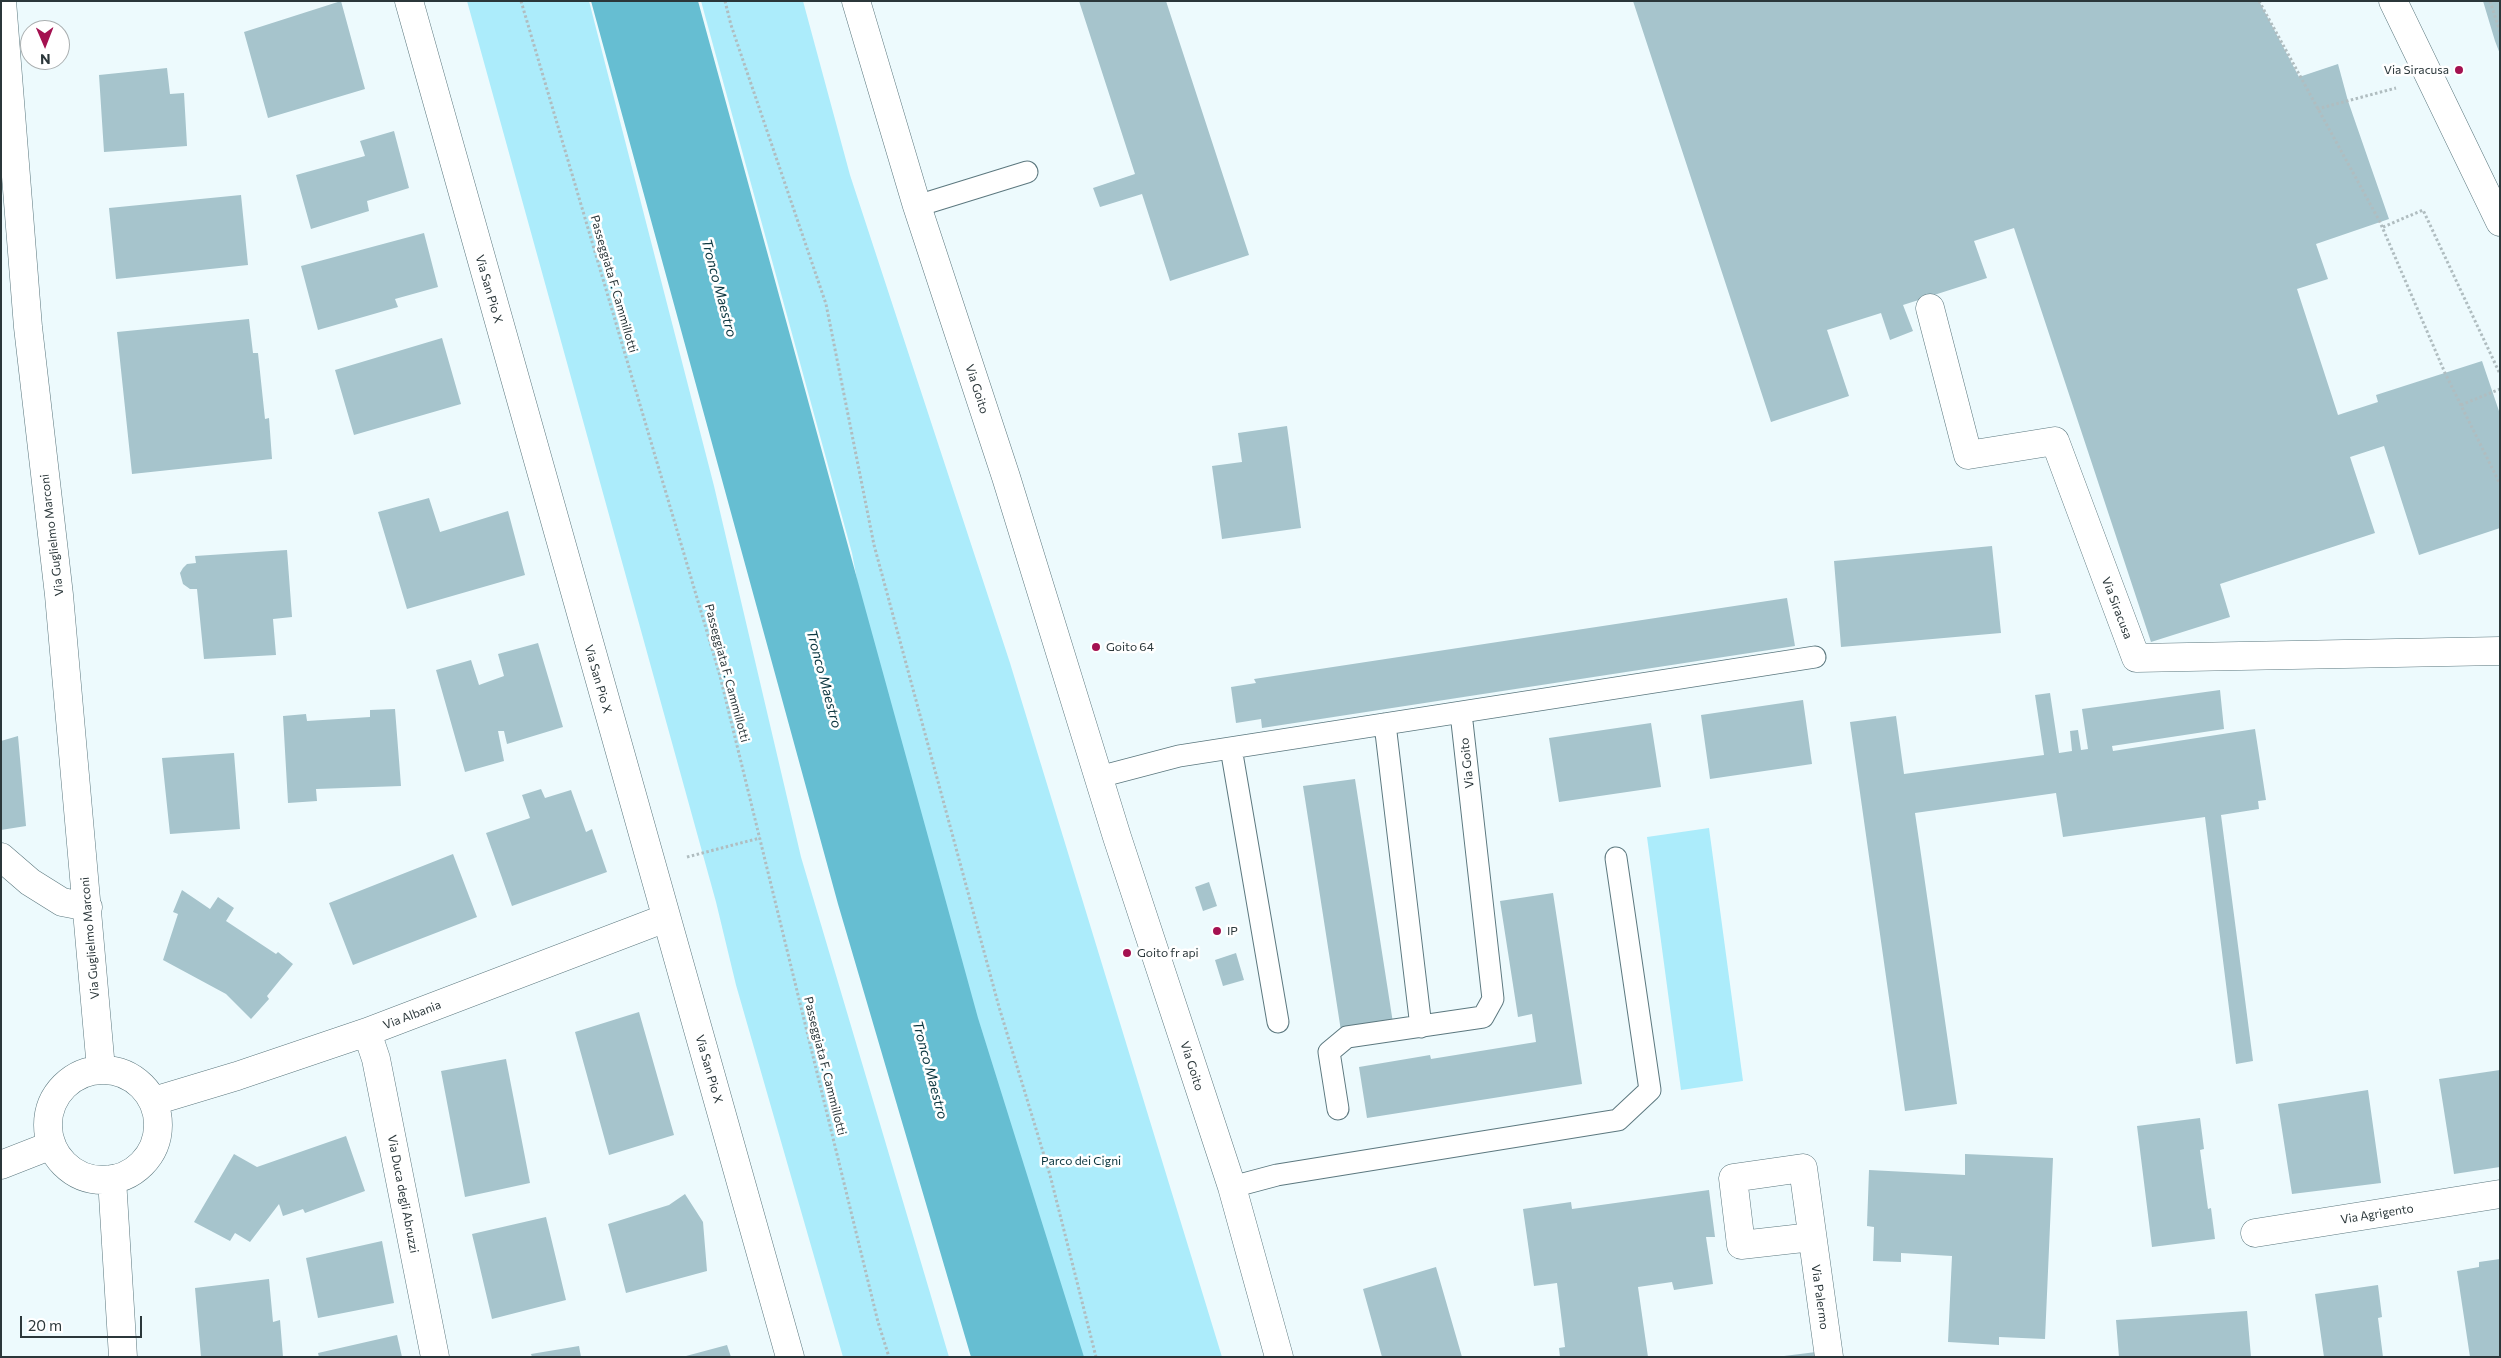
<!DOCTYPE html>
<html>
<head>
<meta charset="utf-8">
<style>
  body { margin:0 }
  #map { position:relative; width:2501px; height:1358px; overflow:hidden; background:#edfafd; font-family:Commissioner,sans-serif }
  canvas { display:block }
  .frame { position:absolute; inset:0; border:2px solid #2b373a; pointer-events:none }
  .north { position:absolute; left:20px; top:20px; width:50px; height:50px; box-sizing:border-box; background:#fff; border:1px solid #aaafb0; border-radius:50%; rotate:179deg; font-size:14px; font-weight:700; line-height:20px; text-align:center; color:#2b373a }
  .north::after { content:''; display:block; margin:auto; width:18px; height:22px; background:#a41150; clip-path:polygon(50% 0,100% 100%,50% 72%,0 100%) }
  .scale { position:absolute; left:20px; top:1316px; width:122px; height:22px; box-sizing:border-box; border:2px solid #2b373a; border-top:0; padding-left:6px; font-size:15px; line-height:18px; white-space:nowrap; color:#2b373a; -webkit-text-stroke:4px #fff; paint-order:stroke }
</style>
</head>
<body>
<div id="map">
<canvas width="2501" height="1358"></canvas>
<div class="frame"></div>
<div class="north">N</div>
<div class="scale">20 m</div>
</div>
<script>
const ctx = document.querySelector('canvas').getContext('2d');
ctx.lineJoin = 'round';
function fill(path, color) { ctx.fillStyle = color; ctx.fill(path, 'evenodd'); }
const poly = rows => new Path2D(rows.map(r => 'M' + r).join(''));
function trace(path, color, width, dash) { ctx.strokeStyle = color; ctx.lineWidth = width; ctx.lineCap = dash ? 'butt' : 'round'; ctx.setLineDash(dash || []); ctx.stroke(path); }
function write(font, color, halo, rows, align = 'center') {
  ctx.font = font + ' Commissioner,sans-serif'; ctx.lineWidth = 5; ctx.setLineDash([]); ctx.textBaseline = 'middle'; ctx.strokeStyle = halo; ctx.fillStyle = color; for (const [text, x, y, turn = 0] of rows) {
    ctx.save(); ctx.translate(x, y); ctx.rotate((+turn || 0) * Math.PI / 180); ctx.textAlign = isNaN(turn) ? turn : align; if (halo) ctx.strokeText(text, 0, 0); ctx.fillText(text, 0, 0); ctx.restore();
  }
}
fill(poly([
  [467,1,589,1,714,486,801,857,949,1357,843,1357,736,985,716,902],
  [701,1,803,1,850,175,1010,663,1222,1357,1058,1357,903,828,852,553],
  [1709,828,1743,1081,1681,1090,1647,837]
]), '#acecfb');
fill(poly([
  [591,1,698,1,978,1018,1084,1357,971,1357,838,904]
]), '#66bed2');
fill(poly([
  [341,1,365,89,268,118,244,32],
  [1079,1,1166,1,1249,255,1170,281,1142,194,1100,207,1093,188,1135,174],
  [1633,1,2259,1,2299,77,2338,64,2348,101,2389,219,2316,244,2328,279,2297,289,2338,415,2378,402,2376,395,2482,361,2500,414,2500,528,2419,555,2384,446,2350,457,2375,533,2220,584,2230,617,2151,642,2014,228,1974,241,1987,278,1903,305,1913,331,1890,340,1881,313,1827,330,1849,396,1771,422],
  [2483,1,2500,1,2500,54,2495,41],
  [167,68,170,94,184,93,187,146,104,152,99,75],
  [394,131,409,188,367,201,369,211,311,229,296,175,365,156,360,141],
  [241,195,248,265,116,279,109,208],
  [424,233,438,287,395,299,398,307,318,330,301,266],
  [249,319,253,353,258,353,265,419,269,418,272,459,132,474,117,332],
  [442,338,461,404,354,435,335,370],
  [1287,426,1301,528,1222,539,1212,466,1242,462,1238,433],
  [429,498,440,532,508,511,525,575,407,609,378,512],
  [1992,546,2001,633,1841,647,1834,561],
  [287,550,292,617,273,619,276,655,204,659,197,589,190,589,183,584,180,573,183,568,187,564,196,563,195,556],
  [1787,598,1795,646,1262,728,1261,719,1236,723,1231,687,1256,683,1254,679],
  [538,643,563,727,507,744,504,731,498,731,504,761,465,772,436,670,471,660,479,685,504,676,498,654],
  [2220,690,2224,729,2112,746,2113,751,2255,729,2266,800,2258,801,2259,809,2221,815,2253,1061,2236,1064,2205,817,2063,837,2056,793,1915,813,1957,1104,1905,1111,1850,722,1896,716,1904,774,2044,755,2035,695,2050,693,2059,753,2072,751,2070,731,2078,730,2081,750,2088,749,2082,709],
  [1803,700,1812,764,1710,779,1701,715],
  [395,709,401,786,316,789,317,801,288,803,283,716,306,714,307,721,370,717,370,710],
  [1651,723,1661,787,1559,802,1549,738],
  [18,736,26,826,1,830,1,741],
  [234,753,240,829,170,834,162,758],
  [1355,779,1393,1023,1341,1031,1303,786],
  [541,789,545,798,571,790,586,832,592,829,607,872,512,906,486,833,530,818,522,795],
  [453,854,477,917,353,965,329,903],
  [1209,882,1217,906,1203,911,1195,887],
  [182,890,210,909,218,897,234,908,226,921,276,954,278,952,293,964,267,996,269,999,251,1019,226,994,163,960,178,914,173,912],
  [1553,893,1582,1084,1367,1118,1359,1067,1430,1055,1431,1059,1536,1042,1532,1014,1518,1017,1500,901],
  [1236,953,1244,980,1223,986,1215,960],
  [639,1012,674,1135,609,1155,575,1032],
  [506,1059,530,1183,465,1197,441,1071],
  [2500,1070,2500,1167,2454,1174,2439,1079],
  [2368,1090,2381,1183,2292,1194,2278,1104],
  [2200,1118,2204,1149,2200,1150,2208,1209,2211,1208,2215,1239,2152,1247,2137,1126],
  [346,1136,365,1191,305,1213,303,1209,283,1216,279,1204,250,1242,235,1233,230,1241,194,1222,234,1154,257,1167],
  [1965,1154,2053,1158,2045,1339,1999,1337,1999,1345,1948,1342,1952,1256,1901,1253,1901,1262,1873,1261,1874,1227,1867,1226,1869,1170,1965,1175],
  [1709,1190,1715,1237,1706,1237,1713,1284,1674,1290,1672,1282,1638,1287,1648,1357,1560,1357,1559,1348,1565,1347,1557,1283,1534,1286,1523,1209,1571,1202,1572,1209],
  [685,1194,703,1222,707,1271,626,1293,608,1224,669,1205],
  [546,1217,566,1300,492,1319,472,1234],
  [382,1241,394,1303,318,1318,306,1258],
  [2500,1259,2500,1357,2470,1357,2457,1271,2479,1267,2479,1262],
  [1436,1267,1462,1357,1382,1357,1363,1289],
  [269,1279,273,1322,280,1320,283,1357,201,1357,195,1288],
  [2378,1285,2382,1317,2378,1318,2383,1357,2324,1357,2315,1294],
  [2247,1311,2251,1357,2119,1357,2116,1320],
  [397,1335,402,1357,319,1357,318,1353],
  [727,1345,731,1357,686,1357,686,1356],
  [579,1346,581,1357,532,1357,531,1354],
  [1816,1352,1816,1357,1784,1357,1784,1356]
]), '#a6c4cc');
const lane = poly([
  [917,206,1027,172],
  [1385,724,1421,1027],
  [1231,748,1278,1022],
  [1099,777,1179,756,1815,657],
  [1338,1109,1329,1052,1347,1037,1483,1017,1493,999,1461,713],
  [1232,1187,1277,1175,1618,1120,1650,1090,1616,858]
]);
const street = poly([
  [2,1,28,327,59,595,101,1069],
  [409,1,790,1357],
  [2393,1,2500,222],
  [1930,308,1968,455,2055,441,2136,658,2500,651],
  [1,857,30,882,62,902,88,907],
  [367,1032,376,1059,435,1357],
  '48 1125a55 55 0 1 1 110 0a55 55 0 1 1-110 0Z',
  [154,1101,237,1076,367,1032,666,918],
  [1,1165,52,1145],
  [112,1179,123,1357],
  [2255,1233,2500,1194],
  [1812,1237,1741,1245,1733,1178,1803,1168,1829,1357]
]);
const secondary = poly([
  [856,1,917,206,1006,477,1117,837,1232,1187,1279,1357]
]);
trace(lane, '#5c787f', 23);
trace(street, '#5c787f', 29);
trace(secondary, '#5c787f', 29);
trace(poly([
  [521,1,720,676,878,1322,889,1357],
  [725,1,731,25,826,304,874,545,999,1007,1050,1175,1096,1357],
  [2259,1,2380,222,2445,373,2500,484],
  [2490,1,2500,32],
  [2317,109,2396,88],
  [2383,227,2423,210,2500,374],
  [2461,405,2500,389],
  [687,857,760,838]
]), '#b0bdc0', 3, [2.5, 2.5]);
trace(lane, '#fff', 21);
trace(street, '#fff', 28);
trace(secondary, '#fff', 28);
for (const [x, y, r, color] of [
  [2459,70,5,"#a41150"],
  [1096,647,5,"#a41150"],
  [1217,931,5,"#a41150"],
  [1127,953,5,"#a41150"]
]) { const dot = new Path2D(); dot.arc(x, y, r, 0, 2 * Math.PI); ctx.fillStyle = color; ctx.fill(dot); trace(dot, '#fff', 2); }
write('12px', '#2b373a', '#fff', [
  ["Via Siracusa",2449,70,"right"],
  ["Goito 64",1106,647],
  ["IP",1227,931],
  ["Goito fr api",1137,953]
], 'left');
write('12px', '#2b373a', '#fff', [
  ["Passeggiata F. Cammillotti",614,284,74],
  ["Via San Pio X",489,289,74],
  ["Via Goito",977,389,72],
  ["Via Guglielmo Marconi",52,535,-97],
  ["Via Siracusa",2117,608,69],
  ["Passeggiata F. Cammillotti",727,673,75],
  ["Via San Pio X",598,679,74],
  ["Via Goito",1467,763,-96],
  ["Via Guglielmo Marconi",90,938,-95],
  ["Via Albania",412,1015,-21],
  ["Passeggiata F. Cammillotti",825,1066,76],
  ["Via Goito",1192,1066,72],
  ["Via San Pio X",709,1069,74],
  ["Via Duca degli Abruzzi",403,1194,79],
  ["Via Agrigento",2377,1214,-9],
  ["Via Palermo",1820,1297,82]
]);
write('12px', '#07333c', '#fff', [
  ["Parco dei Cigni",1081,1161]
]);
write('italic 14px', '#0f3942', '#fff', [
  ["Tronco Maestro",719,288,75],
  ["Tronco Maestro",824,679,75],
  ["Tronco Maestro",930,1070,75]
]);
</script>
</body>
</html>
